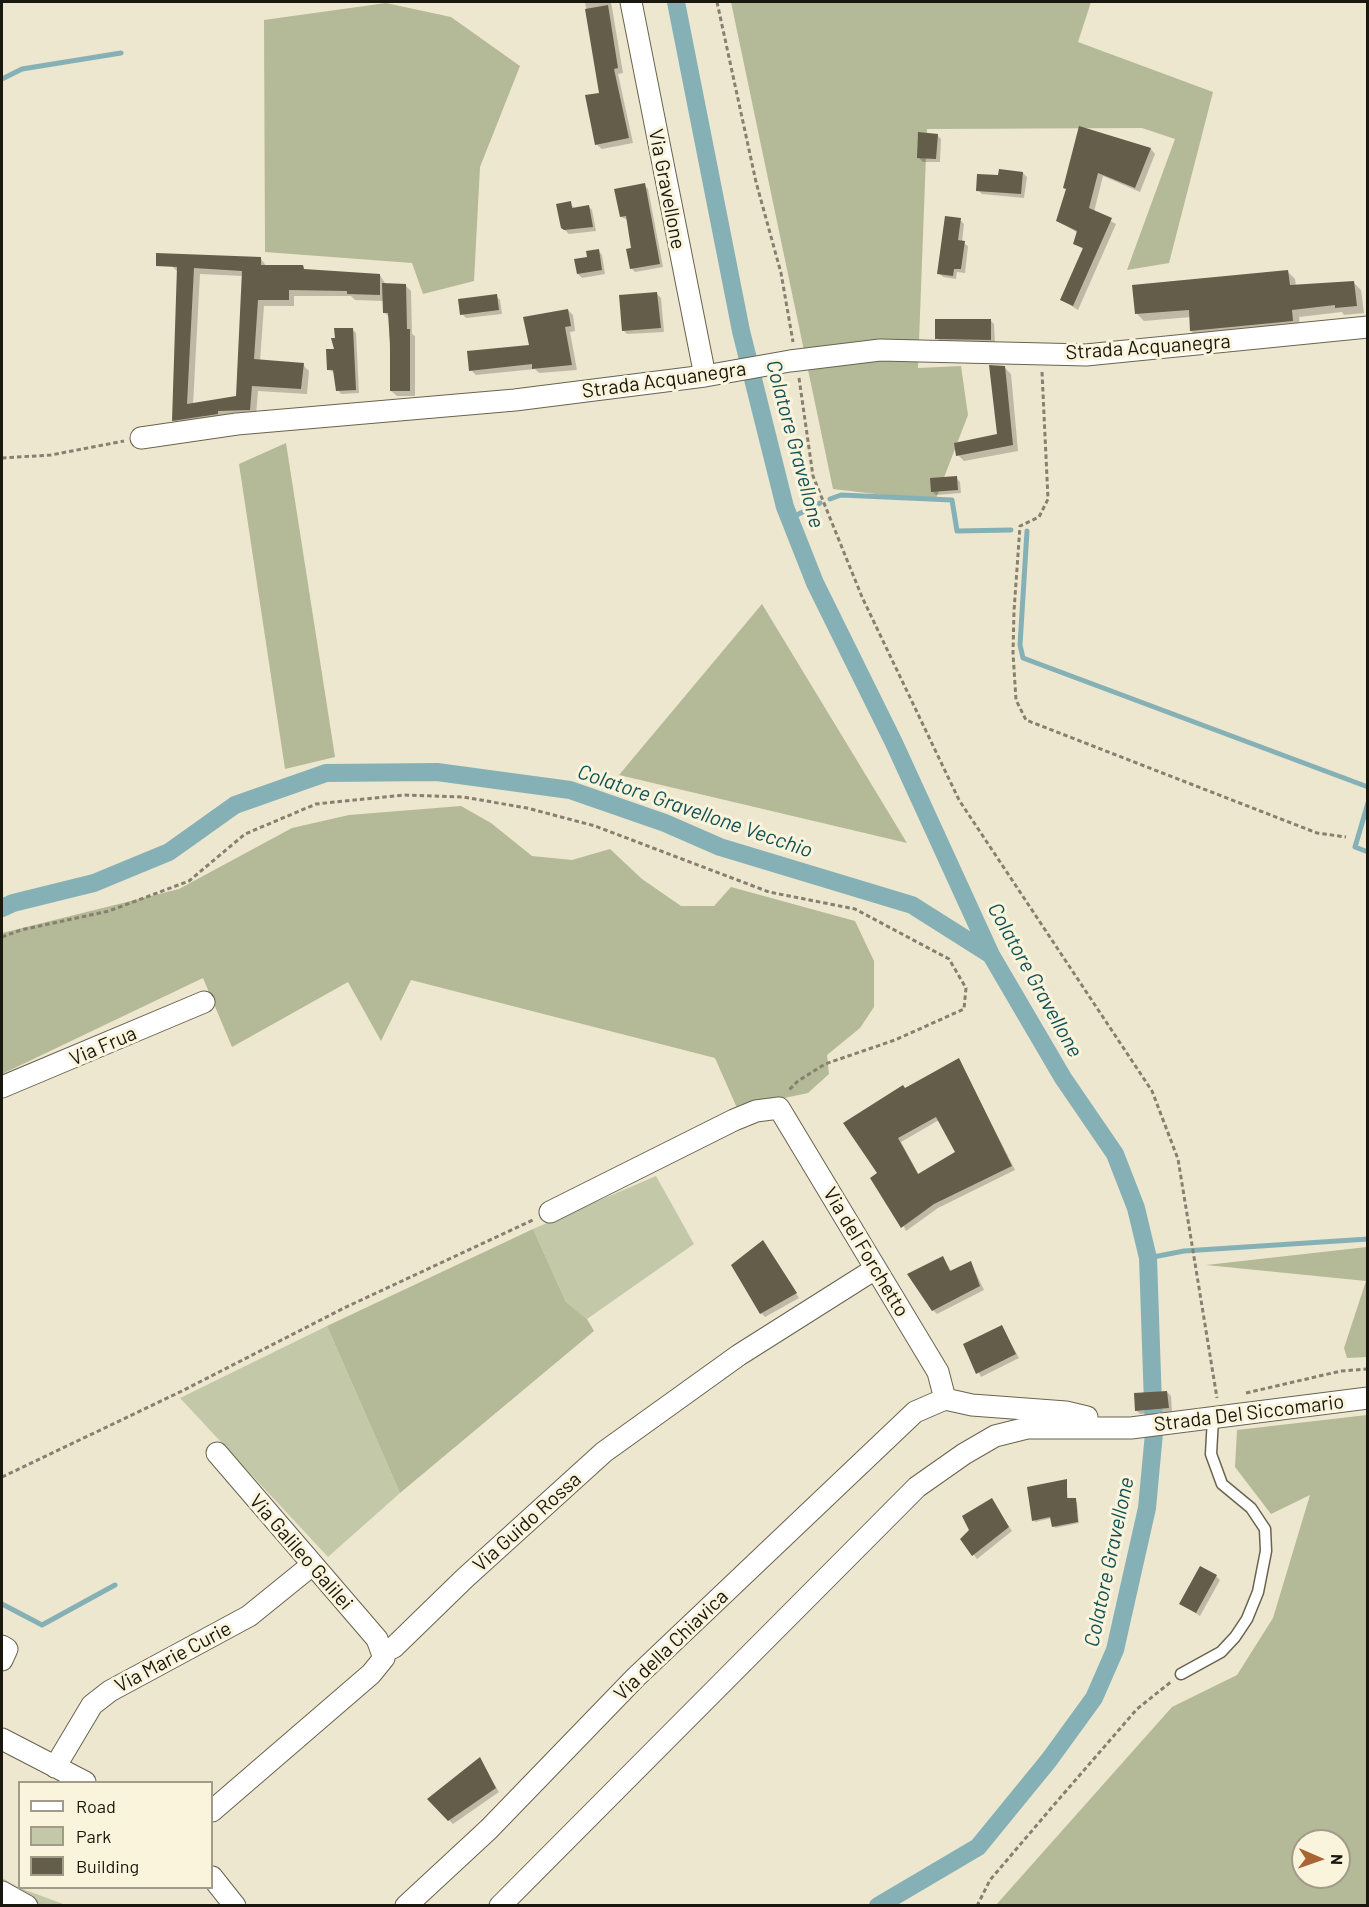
<!DOCTYPE html>
<html>
<head>
<meta charset="utf-8">
<style>
  body { margin:0 }
  #map { position:relative; width:1369px; height:1907px; overflow:hidden; background:#eee7cf; font-family:Barlow,sans-serif }
  canvas { display:block }
  .frame { position:absolute; inset:0; border:3px solid #19170e; pointer-events:none }
  .legend { position:absolute; left:18px; top:1781px; width:195px; height:108px; box-sizing:border-box; background:#fbf4dc; border:2px solid #a19c8a; margin:0; padding:8px 10px; list-style:none; font-size:18px; color:#19170e }
  .legend li { display:flex; align-items:center; gap:12px; height:30px }
  .legend b { width:30px; border:2px solid #a19c8a }
  .north { position:absolute; left:1291px; top:1829px; width:60px; height:60px; box-sizing:border-box; background:#fbf4dc; border:2px solid #a19c8a; border-radius:50%; rotate:92deg; font-size:16px; font-weight:700; line-height:24px; text-align:center; color:#19170e }
  .north::after { content:''; display:block; margin:auto; width:21px; height:27px; background:#a96634; clip-path:polygon(50% 0,100% 100%,50% 72%,0 100%) }
</style>
</head>
<body>
<div id="map">
<canvas width="1369" height="1907"></canvas>
<div class="frame"></div>
<ul class="legend">
<li><b style="height:8px;background:#fff"></b>Road</li>
<li><b style="height:16px;background:#c3c8a9"></b>Park</li>
<li><b style="height:16px;background:#635d49"></b>Building</li>
</ul>
<div class="north">N</div>
</div>
<script>
const ctx = document.querySelector('canvas').getContext('2d');
ctx.lineJoin = 'round';
function fill(path, color) { ctx.fillStyle = color; ctx.fill(path, 'evenodd'); }
const poly = rows => new Path2D(rows.map(r => 'M' + r).join(''));
function trace(path, color, width, dash) { ctx.strokeStyle = color; ctx.lineWidth = width; ctx.lineCap = dash ? 'butt' : 'round'; ctx.setLineDash(dash || []); ctx.stroke(path); }
function write(font, color, halo, rows, align = 'center') {
  ctx.font = font + ' Barlow,sans-serif'; ctx.lineWidth = 6; ctx.setLineDash([]); ctx.textBaseline = 'middle'; ctx.strokeStyle = halo; ctx.fillStyle = color; for (const [text, x, y, turn = 0] of rows) {
    ctx.save(); ctx.translate(x, y); ctx.rotate((+turn || 0) * Math.PI / 180); ctx.textAlign = isNaN(turn) ? turn : align; if (halo) ctx.strokeText(text, 0, 0); ctx.fillText(text, 0, 0); ctx.restore();
  }
}
fill(poly([
  [656,1176,694,1244,587,1319,566,1302,533,1229],
  [327,1326,400,1493,328,1557,180,1398],
  [2,1878,20,1888,66,1905,10,1905,2,1901]
]), '#c3c8a9');
fill(poly([
  [731,2,1091,2,1078,42,1213,92,1169,263,1127,270,1175,139,1142,128,927,129,918,368,961,366,968,415,935,501,833,489],
  [386,3,451,17,520,66,480,167,474,281,423,294,412,263,265,252,264,20],
  [286,443,335,757,285,769,239,464],
  [762,604,907,843,619,775],
  [461,806,491,823,532,856,572,860,610,849,642,879,681,906,714,906,731,887,855,921,874,961,874,1007,860,1028,827,1055,829,1074,808,1093,737,1108,715,1058,411,980,381,1041,348,982,232,1047,203,978,2,1074,2,933,179,889,292,828,349,815],
  [533,1229,566,1302,587,1319,594,1331,400,1493,327,1326],
  [1367,1247,1367,1357,1347,1358,1344,1348,1366,1281,1206,1265],
  [1367,1415,1367,1905,996,1905,1172,1707,1237,1675,1273,1618,1310,1495,1271,1514,1235,1467,1237,1430],
  [1303,1841,1339,1841,1339,1877,1303,1877]
]), '#b4b997');
fill(poly([
  [585,2,611,2,623,73,618,74,633,143,602,149,596,144,600,94],
  [1080,128,1151,149,1155,154,1140,192,1103,176,1094,212,1116,224,1078,310,1062,300,1084,250,1074,243,1078,233,1058,221,1068,190],
  [937,135,941,139,940,162,923,162,919,158],
  [1023,173,1027,177,1024,198,982,194,978,190,1000,177],
  [644,185,648,189,663,267,635,272,631,268,633,249,628,220,621,217],
  [570,203,575,209,588,206,592,210,596,231,569,234,562,227],
  [960,220,964,224,962,242,968,246,965,273,957,272,956,279,943,277,939,273],
  [598,250,602,255,605,274,582,278,578,274,588,258],
  [261,259,267,267,302,267,306,270,380,275,386,285,405,285,411,291,412,334,415,336,415,396,397,396,391,391,389,317,384,312,384,301,355,300,351,296,294,296,294,306,264,306,260,361,303,365,309,371,307,394,258,391,256,416,179,426,173,420,179,273,172,266],
  [200,274,243,276,237,397,193,405],
  [1288,272,1295,279,1296,286,1354,283,1361,290,1364,313,1344,315,1342,312,1299,317,1300,328,1199,338,1191,331,1191,317,1144,321,1136,313],
  [657,294,661,298,664,332,627,334,623,330],
  [496,296,500,300,502,314,466,318,462,314],
  [568,310,573,315,575,331,570,332,577,370,539,373,535,369,476,375,471,370,531,346],
  [990,320,994,324,995,343,941,342,937,338],
  [353,330,356,333,359,393,341,394,338,390,335,373,329,370,336,351],
  [1004,367,1011,374,1018,451,964,461,958,455,999,435],
  [956,478,960,482,961,493,936,495,932,491],
  [959,1060,1015,1170,938,1208,906,1231,879,1174,905,1090],
  [939,1120,957,1152,919,1175,901,1142],
  [763,1242,799,1298,765,1317,761,1313],
  [943,1258,952,1272,971,1263,984,1290,937,1314,933,1310],
  [1002,1327,1019,1358,981,1377,965,1345],
  [1167,1392,1171,1396,1172,1412,1140,1414,1136,1410],
  [1066,1481,1068,1500,1077,1502,1079,1523,1055,1528,1052,1518,1035,1522,1034,1520],
  [991,1500,1012,1531,977,1559,962,1540],
  [1216,1576,1220,1580,1200,1616,1181,1604],
  [480,1760,499,1792,453,1824,429,1800]
]), '#0003');
trace(poly([
  [2,79,22,69,121,53],
  [830,499,841,495,952,500,957,531,1011,530],
  [789,519,820,503],
  [1027,531,1020,645,1023,658,1368,787],
  [1368,803,1355,847,1368,852],
  [1148,1258,1184,1251,1368,1239],
  [2,1604,42,1625,115,1585]
]), '#85b1b6', 5);
trace(poly([
  [676,2,741,331,785,507,815,583,894,743,991,955,1063,1078,1115,1154,1136,1208,1148,1258,1154,1433,1147,1508,1115,1650,1094,1698,1049,1760,978,1847,878,1906],
  [2,908,13,903,94,883,169,852,235,805,326,773,437,772,570,790,665,823,720,847,912,905,991,955]
]), '#85b1b6', 18);
fill(poly([
  [608,5,618,68,614,69,629,138,595,145,585,95,599,93,585,9],
  [1079,126,1151,148,1135,188,1098,173,1089,208,1112,218,1073,306,1060,300,1083,248,1073,244,1077,231,1056,221,1066,189,1063,188],
  [918,132,938,134,936,159,917,158],
  [999,169,1023,172,1021,194,976,191,977,174,998,175],
  [645,183,660,264,630,269,626,249,631,248,626,216,620,217,614,189],
  [571,201,572,208,589,205,593,227,564,230,561,228,556,204],
  [945,216,961,218,958,240,965,241,961,269,954,269,953,276,937,274],
  [599,249,602,270,577,274,574,259,587,257,586,251],
  [156,253,261,257,261,265,303,265,304,269,380,274,380,295,347,294,347,291,289,290,289,300,258,300,254,359,304,363,301,389,252,386,250,410,218,411,218,414,172,421,177,267,156,266],
  [194,268,242,271,236,396,187,404],
  [1288,270,1290,285,1354,281,1357,306,1335,308,1335,305,1292,310,1293,321,1190,331,1189,310,1135,314,1132,285],
  [382,283,406,284,407,329,410,329,410,391,390,391,390,344,388,313,383,313],
  [657,292,661,328,622,331,619,295],
  [497,294,499,310,460,315,458,299],
  [568,309,571,326,565,327,572,365,532,369,532,364,469,371,467,351,529,345,523,317],
  [935,319,991,319,991,340,935,339],
  [334,328,353,328,356,390,336,391,333,370,327,370,326,349,334,349,331,338,335,338],
  [989,365,1005,366,1013,445,956,456,954,443,997,434],
  [957,476,958,490,931,492,930,478],
  [959,1058,1012,1166,934,1204,901,1228,870,1178,877,1173,843,1123,903,1085,905,1088],
  [936,1117,955,1152,918,1174,898,1138],
  [763,1240,797,1293,760,1314,731,1265],
  [943,1256,950,1271,971,1261,980,1286,932,1311,907,1274],
  [1002,1325,1016,1354,976,1374,963,1344],
  [1167,1391,1169,1408,1135,1411,1134,1393],
  [1067,1479,1067,1498,1076,1498,1078,1522,1052,1527,1050,1517,1032,1521,1027,1487],
  [992,1498,1009,1527,972,1556,960,1539,969,1530,962,1516],
  [1200,1566,1217,1575,1196,1613,1179,1604],
  [480,1757,496,1788,448,1821,427,1799]
]), '#635d49');
const lane = poly([
  [1181,1674,1221,1652,1235,1637,1247,1619,1258,1592,1266,1551,1265,1529,1251,1508,1222,1484,1211,1454,1213,1418]
]);
const street = poly([
  [631,2,705,376],
  [141,438,237,424,515,400,705,376,790,361,880,350,1086,355,1368,327],
  [2,1087,204,1002],
  [550,1212,734,1120,756,1111,779,1108,938,1372,945,1399],
  [2,1646,7,1649,2,1660],
  [384,1652,394,1647,465,1578,604,1452,739,1355,875,1269],
  [2,1739,85,1782],
  [55,1767,92,1705,110,1691,249,1616,312,1565],
  [212,1811,371,1674,384,1658,377,1639,217,1453],
  [212,1877,235,1906],
  [2,1892,27,1906],
  [406,1906,489,1829,636,1677,915,1412,945,1399,972,1405,1066,1412,1087,1417],
  [500,1906,917,1487,964,1454,995,1436,1027,1428,1131,1428,1368,1398]
]);
trace(lane, '#69634f', 13);
trace(street, '#69634f', 23);
trace(poly([
  [717,2,756,182,781,273,793,342],
  [1042,372,1048,499,1039,517,1020,526,1014,611,1013,653,1016,700,1026,720,1317,833,1346,837],
  [799,378,813,476,862,597,959,800,1152,1091,1178,1159,1217,1398],
  [2,458,51,455,124,441],
  [2,937,21,930,109,911,189,881,245,834,316,804,404,795,463,797,527,808,595,826,769,892,855,909,949,959,966,988,964,1009,895,1040,825,1064,798,1081,788,1091],
  [1246,1393,1341,1371,1368,1369],
  [2,1477,182,1391,344,1308,535,1219],
  [977,1906,990,1880,1053,1806,1137,1709,1172,1681]
]), '#85806f', 3, [4.5, 3]);
trace(lane, '#fff', 10);
trace(street, '#fff', 21);
write('20px', '#19170e', '#fbf4dc', [
  ["Via Gravellone",667,189,79],
  ["Strada Acquanegra",1148,347,-4],
  ["Strada Acquanegra",664,380,-8],
  ["Via Frua",103,1046,-23],
  ["Via del Forchetto",866,1252,59],
  ["Strada Del Siccomario",1249,1413,-7],
  ["Via Guido Rossa",527,1522,-42],
  ["Via Galileo Galilei",301,1552,49],
  ["Via della Chiavica",671,1645,-44],
  ["Via Marie Curie",173,1657,-28]
]);
write('italic 21px', '#115258', '#fbf4dc', [
  ["Colatore Gravellone",795,444,75],
  ["Colatore Gravellone Vecchio",695,811,19],
  ["Colatore Gravellone",1035,980,61],
  ["Colatore Gravellone",1109,1562,-78]
]);
</script>
</body>
</html>
